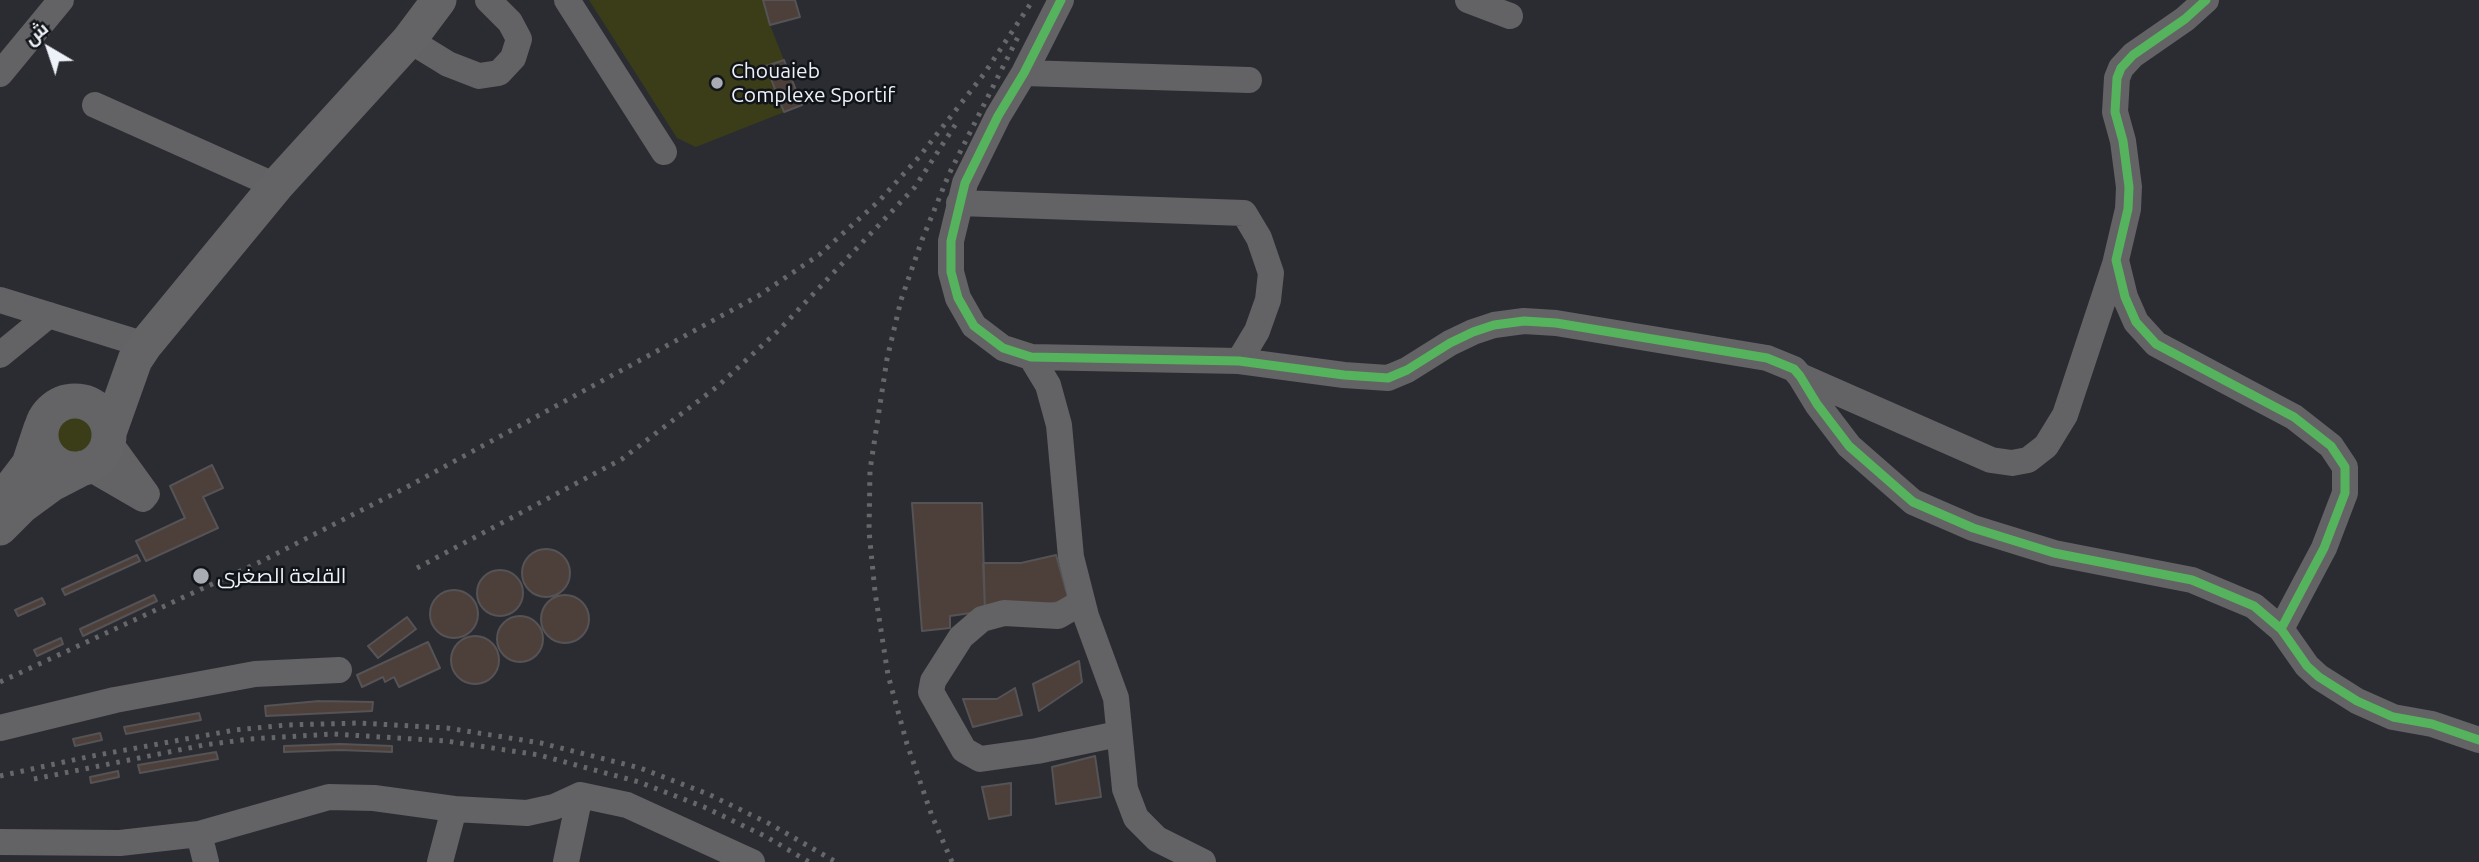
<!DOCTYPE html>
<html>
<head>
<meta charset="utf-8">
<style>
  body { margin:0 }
  #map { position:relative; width:2479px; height:862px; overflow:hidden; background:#2a2c32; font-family:Ubuntu,Cairo,sans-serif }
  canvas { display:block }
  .north { position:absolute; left:14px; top:14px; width:70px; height:70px; -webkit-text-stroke:5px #111418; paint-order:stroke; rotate:321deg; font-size:19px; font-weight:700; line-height:28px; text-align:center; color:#edf1f8 }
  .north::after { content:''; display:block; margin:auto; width:24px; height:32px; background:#edf1f8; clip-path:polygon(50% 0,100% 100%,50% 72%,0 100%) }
</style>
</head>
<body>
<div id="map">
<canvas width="2479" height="862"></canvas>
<div class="north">ش</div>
</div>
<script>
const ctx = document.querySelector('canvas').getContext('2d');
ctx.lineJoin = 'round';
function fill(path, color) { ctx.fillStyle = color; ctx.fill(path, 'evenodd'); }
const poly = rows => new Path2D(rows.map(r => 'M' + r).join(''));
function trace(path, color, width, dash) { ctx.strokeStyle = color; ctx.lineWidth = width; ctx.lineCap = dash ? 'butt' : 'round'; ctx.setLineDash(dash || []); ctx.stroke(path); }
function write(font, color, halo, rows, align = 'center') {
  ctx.font = font + ' Ubuntu,Cairo,sans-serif'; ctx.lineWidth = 5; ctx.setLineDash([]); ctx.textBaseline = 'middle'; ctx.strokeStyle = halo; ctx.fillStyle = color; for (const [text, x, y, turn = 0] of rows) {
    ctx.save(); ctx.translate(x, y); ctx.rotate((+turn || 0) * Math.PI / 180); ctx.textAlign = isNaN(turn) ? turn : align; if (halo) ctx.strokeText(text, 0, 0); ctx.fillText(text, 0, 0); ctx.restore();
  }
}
fill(poly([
  [589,0,763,0,770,25,802,105,696,147,677,138],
  '54 434a19 19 0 1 1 38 0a19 19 0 1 1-38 0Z'
]), '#3b3d18');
const building = poly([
  [763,0,795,0,800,17,770,25,763,0],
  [784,60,802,105,784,112,766,66,784,60],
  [212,465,223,488,203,497,218,528,146,561,136,541,185,518,170,486,212,465],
  [912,503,982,503,985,611,950,616,950,628,922,631,912,503],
  '522 573a24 24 0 1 1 48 0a24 24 0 1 1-48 0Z',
  [137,555,140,561,65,595,62,589,137,555],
  [1056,555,1069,601,985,611,983,563,1021,563,1056,555],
  '477 593a23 23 0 1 1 46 0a23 23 0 1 1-46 0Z',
  '430 614a24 24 0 1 1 48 0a24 24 0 1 1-48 0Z',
  [154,595,157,601,83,636,80,629,154,595],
  '541 619a24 24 0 1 1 48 0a24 24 0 1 1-48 0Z',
  [42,598,45,604,18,616,15,610,42,598],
  '497 639a23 23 0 1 1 46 0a23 23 0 1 1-46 0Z',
  [407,617,416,629,378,658,368,646,407,617],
  '451 660a24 24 0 1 1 48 0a24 24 0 1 1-48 0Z',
  [61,638,63,644,37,656,34,650,61,638],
  [428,642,440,668,399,687,394,677,385,682,383,677,362,687,357,675,428,642],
  [1079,661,1082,682,1039,711,1033,684,1079,661],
  [1015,688,1022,715,973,727,963,699,997,699,1015,688],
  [319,701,373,702,372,711,266,716,265,706,319,701],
  [199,713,201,720,126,734,124,727,199,713],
  [100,733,102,740,75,746,73,739,100,733],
  [340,744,392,746,392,752,340,750,284,752,284,746,340,744],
  [216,752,218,759,140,773,138,765,216,752],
  [1095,756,1101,797,1056,804,1052,767,1095,756],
  [118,771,119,777,91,783,90,777,118,771],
  [1011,783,1011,815,989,819,982,787,1011,783]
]);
fill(building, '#4d403a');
trace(building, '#555355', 2);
trace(poly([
  [567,0,664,152],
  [1061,0,1024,73,998,116,965,183,951,241,951,272,958,298,974,326,1003,348,1031,357,1239,361,1344,375,1388,378,1407,370,1450,343,1473,332,1494,325,1524,321,1556,323,1767,358,1794,369,1800,376,1817,404,1849,446,1913,502,1973,528,2054,553,2192,580,2254,606,2281,629,2307,666,2319,677,2357,701,2393,717,2432,724,2479,740],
  [1468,0,1510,16],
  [2206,0,2185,19,2133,55,2121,68,2117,78,2115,112,2123,141,2129,187,2128,209,2116,260,2125,297,2136,322,2156,344,2294,417,2331,446,2345,467,2345,493,2324,548,2281,629],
  [409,40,448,64,479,76,499,73,513,58,519,39,510,22,488,0],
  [1024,73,1249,80],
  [0,74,61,0],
  [95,105,276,186],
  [959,203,1244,213,1259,238,1271,273,1268,300,1257,331,1239,361],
  [0,300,145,345],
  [0,355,49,315],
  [1031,357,1048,385,1059,425,1071,557,1086,616,1116,698,1125,789,1136,818,1157,839,1203,862],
  [1800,376,1991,460,2012,463,2028,460,2046,446,2065,415,2116,261],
  [86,466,143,499,147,494,108,440],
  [1082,602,1058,616,1004,613,982,619,961,637,933,681,931,692,964,750,980,759,1037,751,1118,734],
  [0,728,115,700,255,674,339,670],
  [454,809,527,813,554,807,580,795,627,805,752,862],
  [199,834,206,862],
  [0,842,120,843,199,834,329,797,374,798,454,809,440,862],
  [566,862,580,795]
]), '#636264', 26);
trace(poly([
  '41 435a34 34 0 1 1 68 0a34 34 0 1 1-68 0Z',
  [109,433,135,360,145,345,276,186,409,40,439,0],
  [0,502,29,464,41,428],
  [0,528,22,506,52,484,83,468]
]), '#646365', 35);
trace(poly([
  [417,568,622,459,718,386,780,329,915,187,959,119],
  [0,682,262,561,407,487,758,296,819,255,880,200,919,157,984,74,1033,0],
  [0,776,87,757,235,730,286,725,359,723,447,728,541,743,640,768,708,794,770,824,836,862],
  [34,779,204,745,250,739,333,734,446,741,539,755,639,782,704,807,765,836,809,862],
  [952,862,932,816,907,744,888,675,875,592,869,531,870,470,887,359,901,300,922,240,949,174,1018,37]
]), '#666768', 5, [3.5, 7]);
trace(poly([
  [1061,0,1024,73,998,116,965,183,951,241,951,272,958,298,974,326,1003,348,1031,357,1239,361,1344,375,1388,378,1407,370,1450,343,1473,332,1494,325,1524,321,1556,323,1767,358,1794,369,1800,376,1817,404,1849,446,1913,502,1973,528,2054,553,2192,580,2254,606,2281,629,2307,666,2319,677,2357,701,2393,717,2432,724,2479,740],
  [2206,0,2185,19,2133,55,2121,68,2117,78,2115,112,2123,141,2129,187,2128,209,2116,260,2125,297,2136,322,2156,344,2294,417,2331,446,2345,467,2345,493,2324,548,2281,629]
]), '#56b35d', 9);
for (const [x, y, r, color] of [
  [717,83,7,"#a9acb3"],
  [201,576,9,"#a9acb3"]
]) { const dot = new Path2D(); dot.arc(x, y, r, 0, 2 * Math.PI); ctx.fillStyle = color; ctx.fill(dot); trace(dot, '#111418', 2.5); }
write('21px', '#edf1f8', '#111418', [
  ["Chouaieb",731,71],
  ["Complexe Sportif",731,95],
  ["القلعة الصغرى",217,576]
], 'left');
</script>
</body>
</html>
